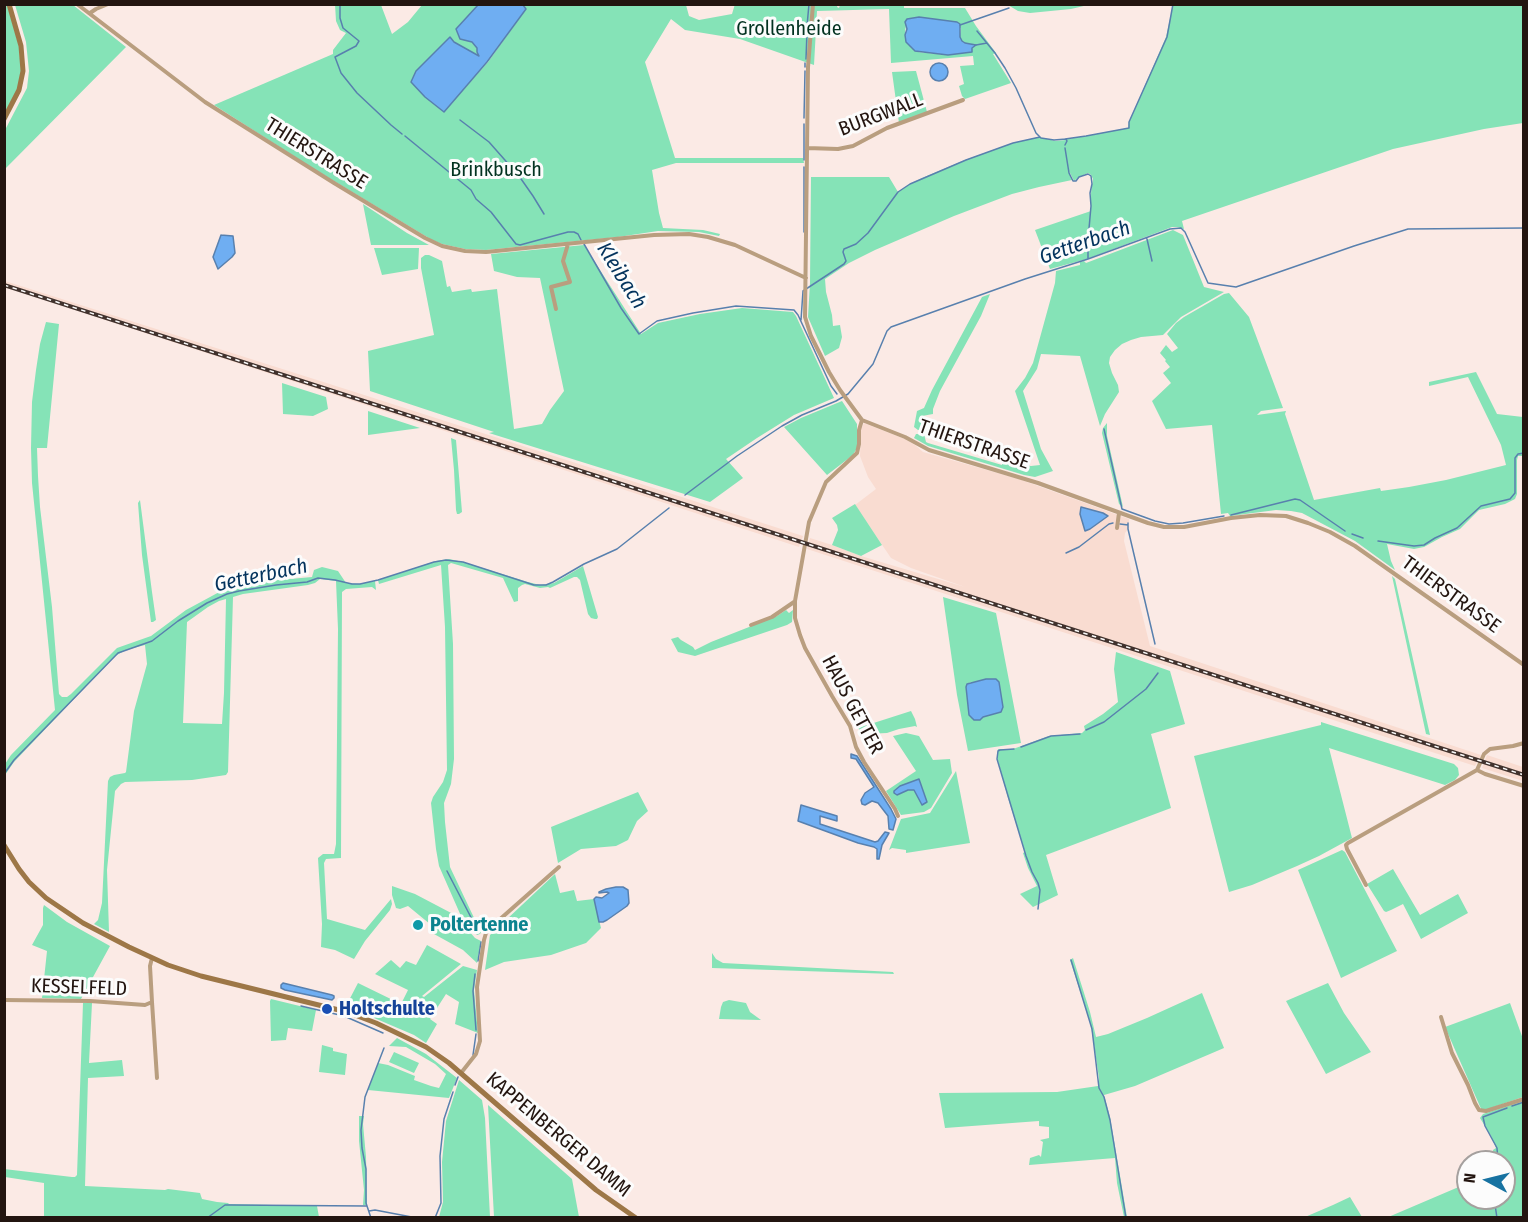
<!DOCTYPE html>
<html>
<head>
<meta charset="utf-8">
<style>
  body { margin:0 }
  #map { position:relative; width:1528px; height:1222px; overflow:hidden; background:#fbeae5; font-family:"Fira Sans Condensed",sans-serif }
  canvas { display:block }
  .frame { position:absolute; inset:0; border:6px solid #231510; pointer-events:none }
  .north { position:absolute; left:1456px; top:1150px; width:60px; height:60px; box-sizing:border-box; background:#fcfcfc; border:2px solid #a5a09e; border-radius:50%; rotate:277deg; font-size:16px; font-weight:700; line-height:24px; text-align:center; color:#231510 }
  .north::after { content:''; display:block; margin:auto; width:21px; height:27px; background:#1772a1; clip-path:polygon(50% 0,100% 100%,50% 72%,0 100%) }
</style>
</head>
<body>
<div id="map">
<canvas width="1528" height="1222"></canvas>
<div class="frame"></div>
<div class="north">N</div>
</div>
<script>
const ctx = document.querySelector('canvas').getContext('2d');
ctx.lineJoin = 'round';
function fill(path, color) { ctx.fillStyle = color; ctx.fill(path, 'evenodd'); }
const poly = rows => new Path2D(rows.map(r => 'M' + r).join(''));
function trace(path, color, width, dash) { ctx.strokeStyle = color; ctx.lineWidth = width; ctx.lineCap = dash ? 'butt' : 'round'; ctx.setLineDash(dash || []); ctx.stroke(path); }
function write(font, color, halo, rows, align = 'center') {
  ctx.font = font + ' "Fira Sans Condensed",sans-serif'; ctx.lineWidth = 6; ctx.setLineDash([]); ctx.textBaseline = 'middle'; ctx.strokeStyle = halo; ctx.fillStyle = color; for (const [text, x, y, turn = 0] of rows) {
    ctx.save(); ctx.translate(x, y); ctx.rotate((+turn || 0) * Math.PI / 180); ctx.textAlign = isNaN(turn) ? turn : align; if (halo) ctx.strokeText(text, 0, 0); ctx.fillText(text, 0, 0); ctx.restore();
  }
}
fill(poly([
  [5,281,358,393,803,536,799,547,5,287],
  [864,423,905,439,915,445,923,452,1019,479,1129,519,1129,528,1125,533,1124,541,1150,646,1481,755,1475,766,807,549,810,538,832,545,861,556,965,587,911,568,891,558,855,505,876,489,868,477,860,456,861,429],
  [1487,755,1523,767,1523,781,1482,768]
]), '#f9dcd1');
fill(poly([
  [7,4,19,46,21,71,18,88,5,113,4,5],
  [335,4,381,5,392,34,408,22,422,5,478,5,456,29,460,39,472,42,477,48,480,56,478,57,454,42,444,111,488,62,526,9,523,5,686,5,689,16,699,20,732,14,735,4,838,4,837,7,839,8,840,5,904,4,904,8,965,8,976,26,996,53,993,54,1011,83,965,99,962,96,959,86,964,84,960,66,974,65,973,56,891,63,889,9,817,11,814,65,740,39,685,30,671,19,645,62,675,158,803,158,804,163,676,163,652,170,659,213,663,228,703,230,720,234,719,236,699,232,658,231,618,237,486,250,465,249,442,244,432,240,314,169,214,105,333,54,333,50,346,33,340,30,336,21],
  [919,17,961,28,960,37,962,41,965,43,970,43,972,52,948,55,918,52,905,32,907,19],
  [15,5,73,5,126,47,5,169,5,130,27,88,29,71,26,42],
  [1008,5,1088,5,1071,9,1030,13,1018,11],
  [1173,5,1523,5,1523,123,1484,129,1393,149,1182,221,1184,229,1177,227,1172,227,1087,259,1050,269,1035,230,1091,211,1091,193,1093,179,1091,175,1088,173,1079,177,1074,181,1069,171,1072,180,1039,187,1012,194,954,216,875,250,849,263,825,279,826,292,832,315,833,326,840,325,842,337,839,348,825,356,808,317,810,283,811,177,889,177,898,192,910,184,922,178,965,160,1013,143,1039,137,1055,141,1066,140,1066,139,1086,136,1128,128,1129,122,1166,37],
  [914,71,916,71,927,112,899,123,892,72],
  [363,204,407,233,429,245,371,245],
  [1173,230,1183,235,1204,287,1224,292,1181,317,1163,335,1141,337,1131,340,1122,344,1115,350,1110,357,1109,363,1112,373,1118,385,1119,392,1105,414,1100,426,1080,356,1041,354,1037,369,1023,391,1041,449,1053,471,1035,477,1024,475,928,446,914,438,916,434,924,434,926,442,928,443,1002,465,1002,463,1031,466,1040,465,1015,391,1025,378,1033,363,1055,283,1056,271,1080,265,1080,262,1084,261,1086,263],
  [584,245,641,334,658,323,700,314,742,308,793,312,796,316,834,398,794,415,757,438,726,459,743,478,710,502,489,433,494,432,370,391,368,351,434,335,421,268,421,258,425,255,429,255,442,261,447,287,450,286,452,292,471,289,472,292,497,289,514,429,542,424,550,410,564,391,540,278,517,277,494,271,491,254],
  [374,248,419,248,418,269,382,275],
  [1229,293,1249,317,1283,408,1261,411,1257,415,1286,411,1285,414,1314,500,1380,488,1381,491,1409,487,1446,480,1506,465,1501,445,1468,377,1429,386,1429,382,1476,372,1497,414,1523,417,1523,456,1518,456,1517,460,1517,494,1515,499,1505,504,1479,510,1460,529,1442,537,1424,547,1414,549,1387,544,1391,561,1395,570,1355,541,1302,513,1291,511,1276,510,1230,516,1228,513,1221,514,1212,425,1166,429,1152,401,1171,383,1163,373,1170,367,1165,361,1166,360,1160,353,1166,345,1172,352,1178,348,1167,334,1176,323,1184,317,1224,294],
  [990,294,981,316,940,391,933,409,933,414,922,416,924,429,918,430,914,427,917,411,924,408,932,390,982,297],
  [46,322,59,324,47,448,37,448,38,476,40,507,52,607,59,694,62,697,67,697,71,694,117,648,151,636,186,610,223,590,240,585,268,581,312,577,314,570,322,567,338,571,346,583,359,584,375,581,376,590,372,587,346,589,342,592,341,858,326,859,324,863,327,919,365,930,391,899,392,904,390,910,365,941,354,959,335,950,321,947,322,924,318,858,323,854,334,854,336,844,338,629,336,581,320,579,315,583,308,585,243,594,233,597,228,772,226,775,192,780,125,782,121,784,115,791,107,870,109,932,94,924,98,920,102,903,108,781,110,777,114,775,125,773,126,772,134,711,147,664,145,645,126,650,115,656,14,762,5,775,5,764,11,755,55,710,32,483,31,448,32,402,36,370,40,344],
  [226,599,224,693,222,724,183,723,187,622,208,607,219,601],
  [282,383,326,397,328,409,313,416,283,414],
  [842,401,857,424,857,448,853,455,827,475,784,427,801,418],
  [368,411,420,428,368,435],
  [1107,423,1107,436,1123,507,1119,504,1102,433,1103,428],
  [451,438,456,440,462,512,459,514,457,514,456,510,454,470],
  [140,500,152,592,156,620,153,622,151,622,142,555,138,503],
  [855,504,882,545,861,556,832,545,838,530,837,525,832,518],
  [449,559,463,562,528,582,540,585,554,583,583,566,598,617,597,619,595,619,591,618,588,614,580,580,577,577,574,577,550,588,548,587,540,588,525,584,522,585,518,588,518,601,514,602,503,578,451,563,448,565,453,644,454,759,451,784,444,803,445,822,450,867,476,922,483,929,480,934,477,935,461,916,439,866,436,849,431,803,433,797,443,782,447,770,445,627,441,565,379,584,378,580,436,561],
  [1392,576,1395,579,1430,735,1426,734],
  [943,597,996,613,1021,743,968,751,957,695],
  [971,682,1001,712,983,717,969,715,966,687,967,684],
  [786,610,789,613,793,610,792,622,787,625,695,656,678,652,671,639,678,637,681,640,693,647,695,650,711,642,777,616],
  [1116,652,1170,671,1185,724,1151,734,1171,808,1046,855,1058,895,1033,907,1020,894,1037,886,1028,868,1023,853,1025,852,1008,798,997,757,998,749,1013,749,1049,736,1082,733,1085,730,1084,726,1103,714,1118,702,1114,669],
  [911,711,915,719,917,727,915,726,899,729,887,733,866,734,862,733,858,728],
  [1321,722,1454,764,1458,768,1459,775,1455,780,1445,785,1329,748,1352,838,1319,856,1297,866,1252,885,1229,892,1194,756,1321,725],
  [906,733,919,736,933,760,950,759,952,773,931,808,924,812,901,815,886,791,916,771,893,736],
  [956,771,970,843,906,853,906,850,892,848,889,850,901,819,930,813],
  [638,792,648,811,637,821,628,840,616,846,581,849,558,863,551,827],
  [1342,850,1345,852,1397,951,1341,978,1298,870],
  [1393,869,1420,915,1458,894,1468,913,1421,939,1403,904,1391,910,1386,912,1384,911,1367,884],
  [555,874,560,893,574,890,577,901,594,899,601,928,586,943,551,955,504,962,485,970,490,935],
  [392,886,415,894,455,915,475,938,481,941,477,963,463,950,434,934,436,929,408,906,400,909,396,908,392,895],
  [44,905,67,922,110,946,81,999,42,998,47,951,32,945,43,925,43,908],
  [427,945,461,964,422,996,424,997,463,966,477,970,474,990,478,1033,455,1024,459,1002,446,994,430,1019,437,1024,426,1043,414,1035,346,1006,358,983,401,1004,408,990,375,974,391,960,400,968,406,961,416,965],
  [712,953,716,959,723,963,893,972,894,974,712,968],
  [1073,958,1090,1012,1096,1037,1108,1034,1147,1018,1202,993,1224,1048,1135,1086,1104,1095,1110,1117,1127,1217,1124,1217,1117,1183,1115,1158,1029,1165,1030,1158,1039,1155,1041,1157,1043,1142,1040,1140,1049,1138,1049,1127,1039,1126,1039,1121,945,1128,939,1093,1057,1092,1098,1086,1099,1078,1093,1038,1090,1022,1070,960],
  [1328,983,1344,1013,1371,1052,1326,1074,1286,1001],
  [271,999,316,1010,312,1031,288,1028,286,1040,271,1041,270,1001],
  [729,1000,746,1003,750,1012,761,1020,719,1019,721,1007,723,1002],
  [83,1003,92,1003,89,1063,122,1060,124,1076,88,1078,85,1186,165,1190,168,1189,200,1193,202,1199,217,1202,228,1203,229,1204,317,1206,319,1217,44,1217,44,1183,5,1177,4,1169,72,1177,75,1177,77,1175],
  [1510,1003,1523,1039,1523,1097,1482,1111,1445,1027],
  [397,1038,426,1054,457,1078,449,1098,368,1090,378,1063,388,1065,415,1076,414,1080,431,1086,439,1088,446,1074,435,1064,406,1047,389,1046],
  [322,1045,333,1048,333,1051,347,1054,345,1075,319,1072],
  [394,1052,419,1063,414,1073,389,1062],
  [459,1080,482,1100,485,1118,490,1217,439,1217,443,1202,442,1162,446,1121],
  [1523,1101,1523,1217,1386,1218,1468,1183,1468,1198,1504,1198,1504,1162,1494,1162,1493,1150,1496,1148,1491,1136,1480,1118,1483,1114],
  [488,1105,572,1179,579,1217,494,1217],
  [359,1116,364,1116,363,1124,366,1157,367,1205,363,1205,364,1190,359,1141],
  [1350,1197,1362,1217,1305,1217,1333,1205]
]), '#85e3b7');
const water = poly([
  [478,5,523,5,526,9,487,62,444,112,425,97,411,82,416,71,450,37,454,42,479,56,477,52,477,48,472,42,460,39,456,29,478,5],
  [919,17,957,22,960,24,960,37,962,41,965,43,976,45,972,48,972,52,948,55,915,51,906,42,905,35,907,29,905,22,907,19,919,17],
  '930 72a9 9 0 1 1 18 0a9 9 0 1 1-18 0Z',
  [221,235,233,236,235,253,232,257,218,269,213,257,221,235],
  [1081,507,1103,513,1108,516,1090,529,1085,531,1080,514,1081,507],
  [986,679,996,679,999,682,1003,707,1001,712,983,717,980,720,974,720,969,715,966,687,967,684,986,679],
  [851,754,857,756,891,809,896,819,893,830,889,829,888,816,878,803,872,801,865,805,862,804,861,800,865,793,874,787,856,759,851,758,851,754],
  [919,779,927,802,922,805,914,790,908,790,897,795,894,793,894,791,900,786,919,779],
  [801,805,837,816,837,821,820,816,820,824,875,842,878,841,885,832,889,833,882,845,879,859,877,859,877,849,874,847,858,843,798,821,801,805],
  [616,887,623,887,628,890,629,903,627,906,607,920,603,922,599,922,594,899,596,897,602,898,609,893,607,892,599,893,599,892,606,889,616,887],
  [283,983,332,995,334,996,334,998,332,1000,285,990,281,988,281,985,283,983]
]);
fill(water, '#6faef2');
trace(water, '#5880ae', 1.5);
trace(poly([
  [340,4,340,18,343,28,359,41,356,46,335,57,341,73,357,93,391,125,402,134],
  [960,25,1009,8],
  [807,26,809,4],
  [977,31,995,53,1005,68,1016,88,1036,133,1041,138,1054,140,1066,139,1067,141,1065,145],
  [976,45,987,43],
  [806,59,807,31],
  [805,67,805,63],
  [804,118,805,71],
  [460,120,489,142,519,176,533,196,544,214],
  [405,136,471,190,476,199,491,212,516,244,520,245,568,232,574,232,578,234,581,240],
  [1065,139,1086,136,1129,128,1129,122,1167,37,1173,4],
  [1065,148,1069,173,1073,181,1076,181,1079,177,1088,174,1091,176,1092,184,1090,193,1091,206,1088,240],
  [804,160,804,124],
  [804,232,804,167],
  [1147,239,1152,261],
  [584,244,621,308,639,334,657,321,693,313,736,306,794,310,798,315,831,386,837,394],
  [1088,259,1088,245],
  [801,320,803,291,844,264,846,261,843,252,844,249,856,244,868,233,898,192,910,184,966,160,1013,143,1040,137],
  [1104,429,1122,509,1155,521,1169,524,1183,523,1224,516],
  [685,495,737,456,782,426,802,415,836,401,848,394,873,364,887,331,891,327,1025,279,1088,259,1170,229,1181,228,1185,232,1208,283,1236,287,1354,246,1408,229,1524,228],
  [1231,515,1295,499,1300,500,1345,531],
  [1128,523,1128,529,1155,644],
  [1120,524,1128,525],
  [1352,534,1363,538],
  [1378,541,1414,546,1424,545,1435,538,1457,528,1481,506,1510,499,1515,493,1515,458,1518,454,1524,453],
  [1066,553,1079,547,1109,524,1113,523],
  [1086,730,1104,722,1146,689,1158,673],
  [1021,747,1051,736,1080,734],
  [1014,749,1000,750,998,751,997,759,1026,856,1032,872,1038,883,1040,890,1038,909],
  [4,774,14,760,118,653,152,641,178,621,207,603,227,594,239,591,276,585,307,582,318,578,335,580,352,584,360,584,378,580,434,562,446,560,463,562,534,585,546,585,553,582,584,564,617,549,669,508],
  [447,871,477,929],
  [1071,960,1092,1029,1099,1088,1104,1097,1110,1120,1126,1218],
  [478,961,481,942],
  [475,974,473,991,476,1030],
  [301,1006,344,1016,383,1033],
  [473,1055,476,1034],
  [455,1085,458,1077],
  [1512,1106,1524,1102],
  [1498,1162,1497,1148,1485,1126,1483,1117,1507,1108],
  [1494,1198,1497,1218],
  [369,1211,375,1210,417,1218],
  [207,1218,225,1205,230,1205,366,1206],
  [371,1218,366,1203,366,1169,362,1148,361,1130,365,1097,384,1048],
  [435,1218,441,1203,440,1156,444,1119,453,1092]
]), '#5880ae', 1.5);
trace(poly([
  [77,4,205,102,334,183,425,238,442,246,465,251,486,252,654,235,689,234,708,237,735,245,806,278],
  [813,4,808,67,805,317,811,336,829,372,840,390,862,420,905,437,929,450,1038,483,1148,523,1164,527,1184,527,1231,518,1260,515,1286,516,1308,523,1330,532,1355,546,1524,665],
  [90,13,96,9,108,4],
  [807,148,838,149,853,146,887,128,963,100],
  [556,309,551,287,570,282,563,261,568,244],
  [862,420,859,430,859,444,857,453,826,482,809,522,795,601,795,618,800,635,805,648,832,696,850,726,856,747,864,762,895,809,898,816],
  [1117,528,1119,513],
  [751,625,772,617,794,602],
  [1524,743,1513,746,1490,749,1484,754,1477,770,1485,774,1524,786],
  [1366,885,1347,849,1346,845,1348,843,1477,770],
  [152,958,150,966,152,1002,157,1078],
  [4,1000,90,1001,145,1005,152,1002],
  [1441,1017,1452,1053,1468,1085,1475,1103,1479,1110,1486,1111,1524,1099],
  [461,1073,476,1054,480,1041,477,987,484,940,486,933,490,928,559,867]
]), '#b99e7f', 4);
trace(poly([
  [4,119,19,90,23,71,21,46,9,4],
  [4,845,19,869,29,882,46,898,83,923,129,947,168,965,201,976,347,1012,376,1023,426,1047,449,1063,596,1190,636,1218]
]), '#9d7747', 5);
const rail = poly([
  [4,285,1524,775]
]);
trace(rail, '#41322d', 4);
trace(rail, '#fcfcfc', 1.5, [4.5]);
for (const [x, y, r, color] of [
  [418,925,6,"#0f9aa8"],
  [327,1009,6,"#1a4fb4"]
]) { const dot = new Path2D(); dot.arc(x, y, r, 0, 2 * Math.PI); ctx.fillStyle = color; ctx.fill(dot); trace(dot, '#fcfcfc', 2); }
write('20px', '#023220', '#fcfcfc', [
  ["Grollenheide",789,29],
  ["Brinkbusch",496,170]
]);
write('20px', '#231510', '#fcfcfc', [
  ["BURGWALL",881,115,-21],
  ["THIERSTRASSE",316,154,32],
  ["THIERSTRASSE",974,445,19],
  ["THIERSTRASSE",1451,595,36],
  ["HAUS GETTER",852,705,62],
  ["KESSELFELD",79,988,2],
  ["KAPPENBERGER DAMM",558,1135,40]
]);
write('bold 20px', '#0d838f', '#fcfcfc', [
  ["Poltertenne",430,925]
], 'left');
write('bold 20px', '#164399', '#fcfcfc', [
  ["Holtschulte",339,1009]
], 'left');
write('italic 21px', '#03335d', '#fcfcfc', [
  ["Getterbach",1085,243,-19],
  ["Kleibach",621,276,58],
  ["Getterbach",261,576,-12]
]);
</script>
</body>
</html>
